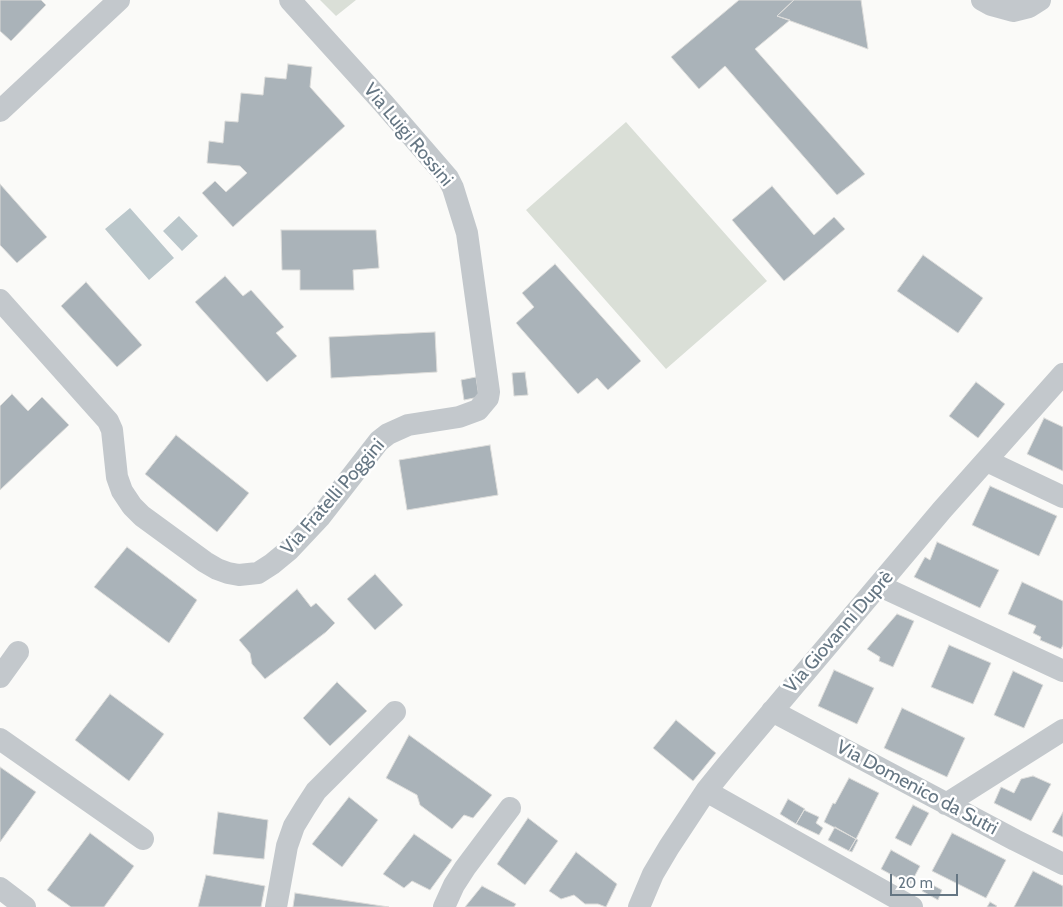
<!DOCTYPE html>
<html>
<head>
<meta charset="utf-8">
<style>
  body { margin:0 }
  #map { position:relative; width:1063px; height:907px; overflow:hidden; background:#fafaf8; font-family:Cabin,sans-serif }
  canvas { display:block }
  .scale { position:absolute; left:890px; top:874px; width:68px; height:22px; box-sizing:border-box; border:2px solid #657683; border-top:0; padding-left:6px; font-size:15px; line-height:18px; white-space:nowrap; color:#657683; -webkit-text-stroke:4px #fff; paint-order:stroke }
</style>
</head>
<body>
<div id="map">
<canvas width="1063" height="907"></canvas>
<div class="scale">20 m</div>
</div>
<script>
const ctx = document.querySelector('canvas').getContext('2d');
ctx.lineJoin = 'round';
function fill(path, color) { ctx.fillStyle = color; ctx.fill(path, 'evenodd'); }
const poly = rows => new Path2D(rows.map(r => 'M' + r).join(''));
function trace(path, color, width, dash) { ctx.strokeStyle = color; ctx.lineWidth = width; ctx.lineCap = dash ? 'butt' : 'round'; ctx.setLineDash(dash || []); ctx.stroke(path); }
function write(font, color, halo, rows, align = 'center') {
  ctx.font = font + ' Cabin,sans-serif'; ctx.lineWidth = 5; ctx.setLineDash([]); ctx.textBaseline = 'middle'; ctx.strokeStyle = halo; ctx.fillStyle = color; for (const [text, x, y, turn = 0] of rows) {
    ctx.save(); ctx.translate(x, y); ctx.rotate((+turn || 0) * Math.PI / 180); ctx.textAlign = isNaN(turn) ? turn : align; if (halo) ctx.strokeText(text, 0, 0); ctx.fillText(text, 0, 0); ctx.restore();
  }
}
fill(poly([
  [320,0,356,0,336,16],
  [626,122,767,281,666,369,526,210]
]), '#dadfd7');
fill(poly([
  [130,208,174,258,149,280,105,229],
  [179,216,198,236,182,251,163,231]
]), '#bbc7cb');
const building = poly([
  [0,0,41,0,46,5,11,41,0,31,0,0],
  [739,0,794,0,777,16,790,20,755,49,865,174,837,195,725,66,699,89,671,57,739,0],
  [794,0,861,0,868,49,777,16,794,0],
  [288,64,312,67,310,87,345,126,233,227,202,193,215,181,226,192,247,173,240,166,207,163,209,141,223,143,225,121,238,122,241,93,263,95,265,77,286,79,288,64],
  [0,184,47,237,17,263,0,245,0,184],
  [772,186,814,235,834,217,845,229,784,281,732,220,772,186],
  [281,230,376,230,379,268,353,270,354,290,300,290,300,270,282,270,281,230],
  [923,255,983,298,958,333,897,291,923,255],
  [555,264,641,361,608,390,597,378,578,394,516,323,534,307,522,293,555,264],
  [225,276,243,296,251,290,284,327,276,333,297,356,267,382,195,302,225,276],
  [86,282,142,345,117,367,61,306,86,282],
  [435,332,437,372,331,378,329,337,435,332],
  [525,372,528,395,514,396,512,373,525,372],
  [476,377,479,397,464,400,461,380,476,377],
  [976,382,1005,404,978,438,949,416,976,382],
  [12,394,28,411,42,397,69,425,0,490,0,406,12,394],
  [1044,418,1063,427,1063,471,1027,454,1044,418],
  [176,435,249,493,217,532,145,474,176,435],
  [490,445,498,495,407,510,399,460,490,445],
  [990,486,1057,516,1039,556,972,525,990,486],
  [937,542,999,570,980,608,914,577,925,557,930,560,937,542],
  [127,547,197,600,169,643,94,587,127,547],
  [375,574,403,605,375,630,347,599,375,574],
  [1022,582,1063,601,1063,645,1061,649,1040,640,1041,637,1033,633,1036,626,1008,614,1022,582],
  [297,589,311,607,316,603,335,623,326,632,265,679,252,664,250,653,239,640,297,589],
  [897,614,914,621,893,667,879,661,880,657,867,649,897,614],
  [949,645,991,663,973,704,931,687,949,645],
  [834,670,874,688,857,724,818,706,834,670],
  [1013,671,1043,685,1024,728,994,715,1013,671],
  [337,682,367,711,330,746,303,718,337,682],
  [110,694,164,734,129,781,75,740,110,694],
  [902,708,965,738,947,777,884,748,902,708],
  [676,720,716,753,693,781,653,748,676,720],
  [409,735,492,795,473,818,464,815,452,829,420,805,417,795,386,778,409,735],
  [0,767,36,792,0,842,0,767],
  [1033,776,1051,784,1031,821,994,803,1001,787,1014,793,1021,779,1033,776],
  [849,778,879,793,856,839,824,822,833,803,835,804,849,778],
  [349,797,378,820,342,867,312,844,349,797],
  [788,799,805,809,796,824,780,814,788,799],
  [913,805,929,813,911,846,895,838,913,805],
  [804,810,819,817,816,823,823,828,819,835,796,824,804,810],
  [218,812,268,820,264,859,213,854,218,812],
  [1063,812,1063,837,1052,832,1063,812],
  [528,818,558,841,525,885,497,864,528,818],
  [835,827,856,839,849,851,828,840,835,827],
  [90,833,134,866,104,907,71,907,47,890,90,833],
  [952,833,1006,860,986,898,932,871,952,833],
  [414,834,452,860,430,890,412,881,404,888,383,874,414,834],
  [856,839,858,840,852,852,849,851,856,839],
  [891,850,920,866,910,885,881,869,891,850],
  [576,852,617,884,606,907,598,904,585,904,574,895,561,899,549,891,576,852],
  [1033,871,1063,886,1063,907,1014,907,1033,871],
  [206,875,265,886,261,907,198,907,206,875],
  [927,882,942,890,938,900,922,891,927,882],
  [482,886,516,904,514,907,465,907,482,886],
  [295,893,389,907,293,907,295,893],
  [990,902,997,906,996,907,987,907,990,902]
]);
fill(building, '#aab3b9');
trace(building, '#dcdcda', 1);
trace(poly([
  [982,0,991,5,1013,11,1029,7,1040,0],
  [0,111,119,0],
  [0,300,108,421,112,430,117,477,122,491,132,506,142,516,205,562,217,569,228,573,239,575,258,573,272,564,289,550,320,517,379,441,388,434,408,425,459,417,478,410,488,398,489,392,467,233,453,188,448,178,384,104,290,0],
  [987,461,1063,497],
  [880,586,1063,671],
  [0,677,18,652],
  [772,711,1015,840,1063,864],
  [0,739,143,839],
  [706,791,912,907],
  [946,804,1063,730],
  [0,888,25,907],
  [276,907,287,846,294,826,305,808,316,791,395,712],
  [444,907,454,885,465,868,510,808],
  [639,907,653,874,669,847,706,791,727,765,942,510,1063,374]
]), '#c3c8cc', 22);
write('19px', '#657683', '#fff', [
  ["Via Luigi Rossini",408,135,50],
  ["Via Fratelli Poggini",333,497,-49],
  ["Via Giovanni Duprè",839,632,-49],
  ["Via Domenico da Sutri",917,788,28]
]);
</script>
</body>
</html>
